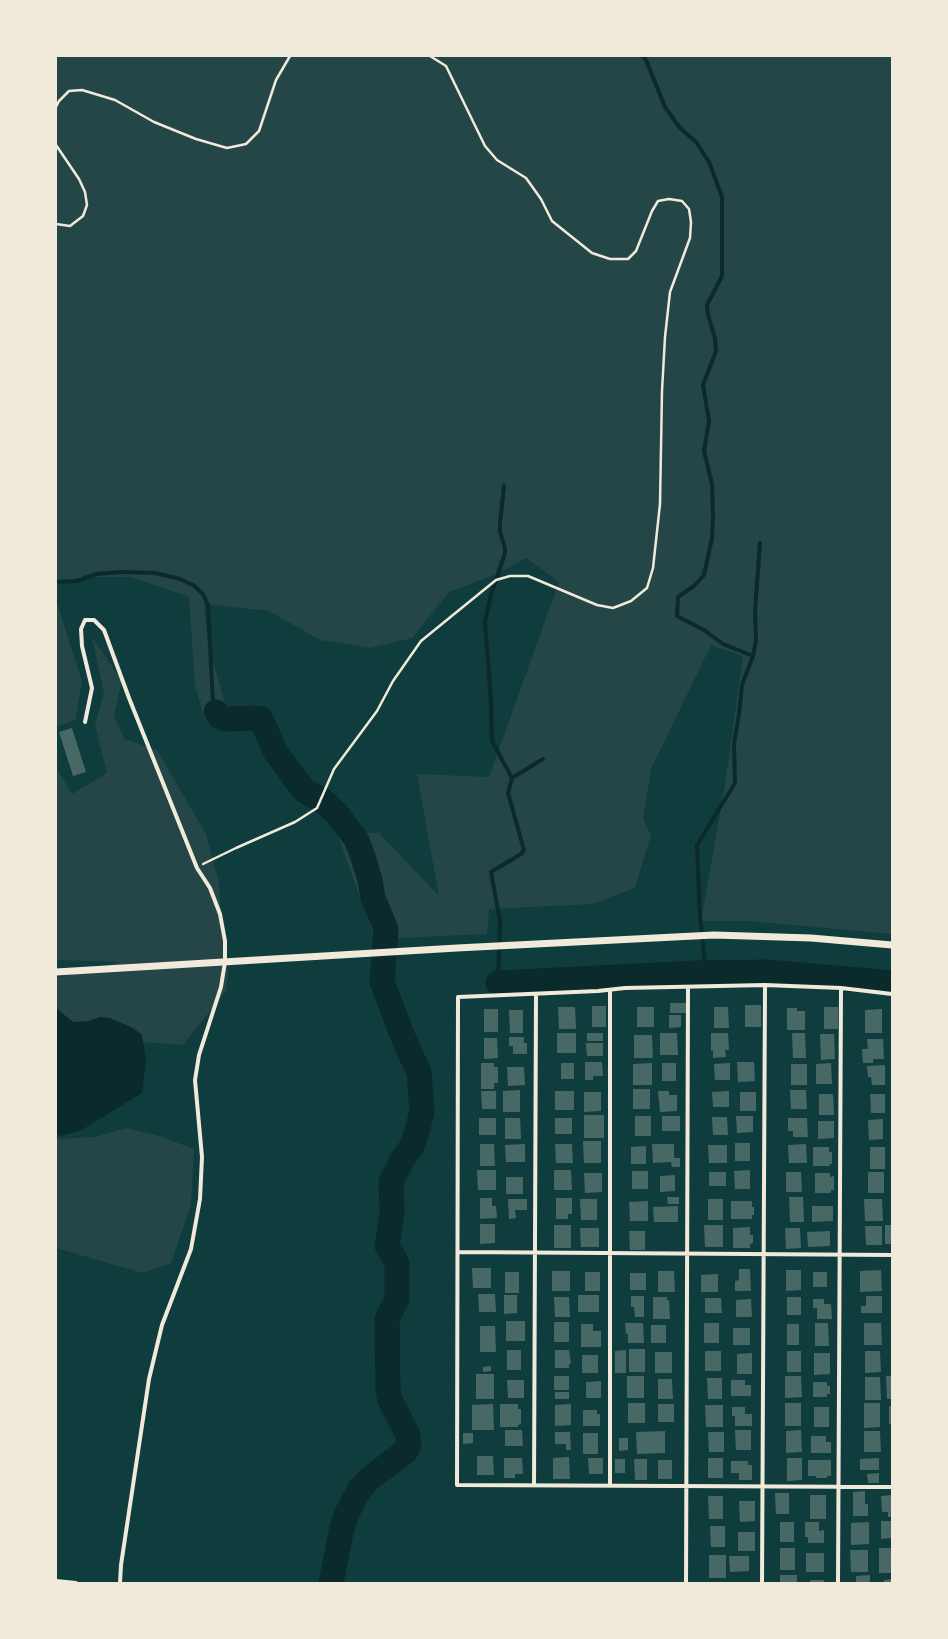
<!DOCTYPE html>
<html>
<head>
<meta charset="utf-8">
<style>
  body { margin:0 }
  #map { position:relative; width:948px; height:1639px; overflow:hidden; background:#0f3d3e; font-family:"DM Sans",sans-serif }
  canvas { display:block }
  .frame { position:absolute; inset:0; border:57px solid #f1e9da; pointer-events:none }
</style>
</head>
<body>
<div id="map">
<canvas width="948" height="1639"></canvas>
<div class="frame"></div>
</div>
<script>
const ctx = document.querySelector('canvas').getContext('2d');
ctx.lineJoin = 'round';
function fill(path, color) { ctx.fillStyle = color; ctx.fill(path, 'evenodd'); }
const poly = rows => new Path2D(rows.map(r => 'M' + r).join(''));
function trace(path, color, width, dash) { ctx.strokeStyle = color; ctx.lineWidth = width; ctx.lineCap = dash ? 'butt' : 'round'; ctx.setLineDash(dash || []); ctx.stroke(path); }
fill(poly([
  [56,56,892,56,892,934,749,921,701,921,725,785,743,656,711,645,651,769,643,819,651,835,635,888,592,904,489,909,487,934,375,939,337,833,379,833,439,896,417,774,489,777,559,582,526,558,497,574,449,592,412,638,370,648,320,640,269,611,204,604,208,645,226,706,246,706,240,725,205,721,195,685,189,597,131,577,94,577,58,580,56,577],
  [56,599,82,682,75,720,56,727],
  [92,637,122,681,114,715,124,739,157,750,206,834,219,883,223,939,228,972,226,991,183,1045,130,1041,56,1020,56,978,120,962,56,960,56,767,72,794,107,773,95,725,104,693],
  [126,1128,159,1136,194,1149,191,1205,171,1263,143,1273,56,1248,56,1139,95,1137]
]), '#244646');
fill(poly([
  [56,1008,73,1022,88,1021,100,1017,110,1018,133,1028,142,1035,146,1060,142,1093,80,1131,59,1136,56,1135]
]), '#0a2a2b');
trace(poly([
  [642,56,646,60,665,107,680,128,696,142,709,162,722,197,722,276,707,305,708,315,715,338,716,351,703,385,709,421,704,451,712,484,713,517,712,538,704,575,694,586,678,597,677,616,704,630,723,644,753,656],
  [56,582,77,581,96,574,120,572,155,573,180,579,193,585,203,594,208,605,213,704,216,712],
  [512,778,543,759],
  [706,973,700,916,697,845,735,783,734,744,739,714,742,685,753,656,756,640,755,610,760,543],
  [498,983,500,921,491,872,521,854,524,850,508,793,512,778,492,741,491,701,485,622,491,595,505,553,505,548,500,532,500,523,504,486]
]), '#0a2a2b', 4);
trace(poly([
  [216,712,220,717,226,719,255,718,261,719,275,751,299,784,305,791,323,801,337,814,356,839,362,854,370,880,373,898,386,929,382,982,405,1042,419,1072,422,1113,412,1146,402,1160,391,1182,392,1213,387,1246,397,1263,397,1299,387,1319,388,1392,391,1402,408,1435,409,1443,406,1451,368,1480,360,1489,348,1511,342,1528,331,1583],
  [498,983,697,973,767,972,892,983]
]), '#0a2a2b', 25);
fill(poly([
  [72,728,86,772,73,776,59,732],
  [670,1003,686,1003,686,1013,670,1013],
  [745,1005,761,1005,761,1027,745,1027],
  [592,1006,606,1006,606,1027,592,1027],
  [558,1007,575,1007,576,1029,559,1029],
  [637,1007,654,1007,654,1027,637,1027],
  [714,1007,728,1007,729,1028,714,1028],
  [824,1007,838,1007,838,1029,824,1029],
  [787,1008,797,1008,797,1011,805,1011,805,1030,787,1030],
  [484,1009,498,1009,498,1032,484,1032],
  [882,1009,882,1033,865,1033,865,1010],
  [509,1010,523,1010,523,1033,510,1033],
  [669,1015,681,1015,681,1027,669,1028],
  [557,1033,576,1033,576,1053,557,1053],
  [587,1033,603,1033,603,1041,587,1041],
  [660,1033,677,1033,678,1055,660,1055],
  [711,1033,728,1033,729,1050,725,1050,726,1057,713,1058,713,1050,711,1051],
  [792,1033,805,1033,806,1058,793,1058],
  [820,1034,834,1034,835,1059,821,1060],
  [634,1035,652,1035,653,1058,634,1058],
  [509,1037,524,1037,524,1043,527,1043,527,1054,513,1054,513,1046,509,1046],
  [484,1038,497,1038,498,1058,484,1059],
  [867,1039,883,1039,884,1059,873,1059,873,1063,863,1063,862,1049,868,1049],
  [586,1043,603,1043,603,1056,587,1056],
  [585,1062,602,1062,603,1076,593,1076,593,1080,585,1080],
  [737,1062,754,1062,755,1081,738,1082],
  [481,1063,494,1063,494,1067,498,1067,498,1083,494,1083,494,1089,481,1089],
  [561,1063,574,1063,574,1079,561,1079],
  [652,1063,652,1085,633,1085,633,1064],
  [662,1063,676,1063,676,1081,662,1081],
  [730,1063,730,1080,715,1080,714,1064],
  [831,1063,832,1084,816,1084,816,1064],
  [791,1064,807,1064,807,1085,791,1085],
  [885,1065,885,1085,872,1085,871,1077,868,1077,867,1066],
  [507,1067,524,1067,525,1085,508,1086],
  [633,1089,650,1089,650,1109,633,1109],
  [520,1090,520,1112,503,1112,503,1091],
  [790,1090,806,1090,807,1109,791,1109],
  [481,1091,496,1091,496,1109,482,1109],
  [555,1091,574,1091,574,1110,555,1110],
  [658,1091,669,1091,669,1095,677,1095,677,1111,660,1112],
  [729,1091,729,1107,713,1107,712,1092],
  [584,1092,601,1092,601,1111,584,1112],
  [740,1092,756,1092,756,1111,740,1111],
  [819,1094,833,1094,834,1115,819,1115],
  [870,1094,885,1094,885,1113,871,1113],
  [584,1115,604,1115,604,1138,584,1138],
  [635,1116,651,1116,651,1136,635,1136],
  [662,1116,680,1116,680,1131,662,1131],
  [736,1116,753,1116,753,1132,737,1133],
  [712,1117,727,1117,728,1135,713,1135],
  [479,1118,496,1118,496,1135,479,1135],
  [505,1118,520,1118,521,1139,505,1139],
  [555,1118,572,1118,572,1134,555,1134],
  [788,1118,807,1118,808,1137,793,1137,793,1131,788,1131],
  [883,1119,883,1139,869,1140,868,1120],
  [818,1121,834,1121,834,1138,818,1139],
  [583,1141,601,1141,601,1163,584,1163],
  [735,1143,750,1143,750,1161,735,1161],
  [480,1144,494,1144,495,1166,480,1166],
  [525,1144,525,1162,506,1162,505,1145],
  [555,1144,572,1144,573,1163,556,1163],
  [652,1144,674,1144,674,1158,680,1158,680,1167,672,1167,671,1162,653,1163],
  [806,1144,807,1163,789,1163,788,1145],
  [708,1145,727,1145,727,1163,709,1163],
  [646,1146,646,1164,631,1164,631,1147],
  [813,1147,829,1147,829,1152,832,1152,832,1164,829,1164,830,1166,813,1166],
  [870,1147,885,1147,885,1169,870,1169],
  [477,1170,496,1170,496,1190,478,1190],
  [554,1170,571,1170,572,1190,554,1190],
  [750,1170,750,1189,735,1189,734,1171],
  [632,1171,648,1171,648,1189,632,1189],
  [709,1172,726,1172,726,1186,709,1186],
  [786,1172,801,1172,802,1192,786,1192],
  [868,1172,884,1172,884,1193,868,1193],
  [584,1173,602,1173,602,1192,585,1193],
  [815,1173,830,1173,830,1177,834,1176,834,1190,831,1190,831,1193,815,1193],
  [675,1175,675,1191,660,1192,660,1176],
  [506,1177,523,1177,523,1194,506,1194],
  [667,1197,679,1197,679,1204,668,1204],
  [789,1197,803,1197,804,1222,790,1222],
  [480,1198,492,1198,492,1206,496,1206,497,1218,480,1219],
  [556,1198,572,1198,572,1214,568,1214,568,1219,556,1219],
  [508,1199,527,1199,527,1210,515,1210,516,1218,509,1219],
  [580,1199,597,1199,597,1220,581,1220],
  [708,1199,723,1199,723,1220,708,1220],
  [864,1199,882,1199,883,1221,865,1221],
  [648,1201,648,1221,630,1221,629,1202],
  [731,1201,752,1201,752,1207,754,1207,754,1215,752,1215,752,1219,731,1219],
  [678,1206,678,1222,654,1222,653,1207],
  [812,1206,833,1206,833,1221,812,1222],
  [480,1224,495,1224,495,1243,480,1244],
  [554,1225,571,1225,571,1248,554,1248],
  [704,1225,723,1225,723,1247,705,1247],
  [885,1225,892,1225,892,1244,885,1244],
  [865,1226,882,1226,882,1245,866,1245],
  [750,1227,750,1235,753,1235,753,1243,750,1244,750,1248,733,1248,733,1228],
  [580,1228,599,1228,599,1247,581,1247],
  [785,1228,800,1228,801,1248,786,1249],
  [629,1231,645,1231,645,1250,630,1250],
  [830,1231,830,1246,808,1247,807,1232],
  [472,1268,491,1268,491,1288,473,1288],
  [739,1269,750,1269,751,1291,735,1291,735,1281,739,1280],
  [786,1270,801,1270,801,1290,786,1291],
  [881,1270,882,1291,860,1292,860,1271],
  [552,1271,570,1271,570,1291,552,1291],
  [658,1271,674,1271,675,1292,658,1292],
  [505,1272,519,1272,519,1293,505,1293],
  [585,1272,600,1272,600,1291,585,1291],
  [813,1272,827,1272,827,1287,813,1287],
  [630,1273,646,1273,646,1290,630,1290],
  [718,1274,718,1292,701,1292,701,1275],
  [478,1294,495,1294,496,1312,479,1312],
  [504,1295,517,1295,517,1313,504,1314],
  [578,1295,599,1295,599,1312,578,1312],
  [631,1296,644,1296,644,1317,635,1317,634,1307,631,1307],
  [866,1296,882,1296,882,1313,861,1313,861,1306,866,1306],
  [554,1297,569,1297,570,1317,555,1317],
  [653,1297,667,1297,667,1300,669,1300,670,1319,653,1319],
  [787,1297,801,1297,801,1315,787,1315],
  [705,1298,721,1298,722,1313,705,1313],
  [751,1299,752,1317,736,1317,736,1300],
  [813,1299,824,1299,824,1304,831,1304,832,1319,817,1319,817,1308,813,1308],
  [506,1321,525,1321,525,1341,506,1341],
  [554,1322,569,1322,569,1342,554,1342],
  [625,1323,643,1323,644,1343,628,1343,628,1334,626,1334],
  [704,1323,719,1323,719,1343,704,1343],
  [815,1323,828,1323,829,1346,815,1346],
  [864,1323,881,1323,882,1345,864,1345],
  [581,1324,593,1324,593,1331,601,1331,601,1347,581,1347],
  [787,1324,799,1324,799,1345,787,1345],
  [651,1325,666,1325,666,1343,651,1343],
  [480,1326,495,1326,496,1352,480,1352],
  [733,1328,750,1328,750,1345,733,1345],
  [629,1349,645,1349,645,1372,629,1372],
  [507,1350,521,1350,521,1370,507,1370],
  [555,1350,569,1350,571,1364,569,1364,569,1368,555,1368],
  [626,1350,626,1373,615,1373,615,1351],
  [705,1351,721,1351,721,1371,705,1371],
  [787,1351,801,1351,801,1372,787,1372],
  [865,1351,880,1351,881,1372,865,1373],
  [655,1352,672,1352,672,1373,655,1373],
  [752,1353,752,1374,737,1374,737,1354],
  [814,1353,830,1353,830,1374,814,1375],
  [582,1355,598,1355,598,1373,582,1373],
  [491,1366,491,1371,483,1372,483,1367],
  [476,1374,494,1374,494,1399,476,1399],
  [554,1376,569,1376,569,1390,554,1390],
  [627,1376,644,1376,644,1398,627,1398],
  [785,1376,801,1376,802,1397,785,1398],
  [886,1376,892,1376,892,1399,887,1399],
  [865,1377,880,1377,881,1400,865,1400],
  [707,1378,722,1378,722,1399,708,1399],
  [658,1379,672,1379,673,1399,658,1399],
  [507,1380,524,1380,524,1398,508,1398],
  [731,1380,745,1380,745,1385,751,1385,751,1396,731,1396],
  [601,1381,601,1398,586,1398,586,1382],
  [813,1382,827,1382,827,1386,830,1386,830,1394,827,1394,827,1397,813,1397],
  [555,1392,569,1392,569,1399,555,1399],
  [628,1403,645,1403,645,1423,628,1423],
  [785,1403,801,1403,801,1426,785,1426],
  [864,1403,880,1403,880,1427,864,1428],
  [493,1404,494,1430,472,1430,472,1405],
  [500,1404,518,1404,518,1409,521,1409,521,1424,518,1425,518,1427,500,1427],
  [571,1404,571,1425,555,1426,555,1405],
  [658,1404,674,1404,674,1422,658,1422],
  [705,1405,723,1405,723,1427,706,1427],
  [889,1406,892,1406,892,1424,889,1424],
  [732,1407,745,1407,745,1414,752,1414,752,1426,735,1426,735,1416,732,1416],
  [814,1407,829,1407,829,1427,814,1427],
  [583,1410,597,1410,597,1414,600,1414,600,1426,583,1426],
  [505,1430,522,1430,523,1446,505,1446],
  [735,1430,751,1430,751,1450,736,1450],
  [801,1430,802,1452,786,1453,786,1431],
  [665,1431,665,1453,637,1454,636,1432],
  [864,1431,880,1431,881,1452,864,1452],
  [555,1432,570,1432,571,1450,566,1450,566,1444,555,1444],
  [708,1432,724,1432,724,1452,709,1452],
  [463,1433,473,1433,473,1443,463,1444],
  [583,1433,598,1433,598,1454,583,1454],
  [811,1436,826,1436,826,1442,831,1442,831,1453,811,1453],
  [619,1438,628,1438,628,1450,619,1451],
  [477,1456,493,1456,494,1475,477,1475],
  [569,1457,570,1479,553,1479,553,1458],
  [504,1458,522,1458,523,1474,515,1474,515,1478,504,1478],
  [588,1458,603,1458,603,1474,589,1474],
  [708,1458,723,1458,723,1478,708,1478],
  [787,1458,802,1458,802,1480,787,1481],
  [879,1458,879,1470,860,1470,860,1459],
  [615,1459,625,1459,625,1473,615,1473],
  [634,1459,647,1459,647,1480,635,1480],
  [658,1460,672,1460,672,1479,658,1479],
  [808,1460,831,1460,831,1476,827,1476,827,1478,816,1478,816,1476,808,1476],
  [731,1461,748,1461,748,1465,752,1465,752,1480,739,1480,739,1473,731,1473],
  [879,1473,879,1483,868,1483,867,1474],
  [865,1491,865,1504,868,1504,868,1516,853,1516,853,1492],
  [775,1493,789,1493,789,1514,776,1514],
  [810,1495,826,1495,826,1519,810,1519],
  [892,1495,892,1517,888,1517,888,1512,882,1512,881,1496],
  [708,1496,723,1496,723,1519,709,1519],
  [739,1501,755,1501,755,1521,740,1522],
  [881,1521,892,1521,892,1538,881,1539],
  [780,1522,794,1522,794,1542,780,1542],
  [805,1522,819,1522,819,1531,824,1530,824,1543,808,1543,808,1537,805,1537],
  [869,1522,869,1544,851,1545,851,1523],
  [710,1526,725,1526,725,1547,711,1547],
  [738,1532,755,1532,755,1551,738,1551],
  [780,1548,795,1548,795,1570,780,1570],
  [879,1548,891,1548,892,1573,879,1573],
  [850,1550,868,1550,868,1572,851,1572],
  [806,1553,824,1553,824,1572,806,1572],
  [709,1555,726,1555,726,1578,709,1578],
  [729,1556,749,1556,749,1571,730,1572],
  [780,1575,797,1575,797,1583,780,1583],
  [870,1575,870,1583,856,1583,856,1576],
  [892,1579,892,1583,884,1583,884,1580],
  [810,1580,824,1580,824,1583,810,1583]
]), '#486865');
trace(poly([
  [56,107,59,101,69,91,82,90,115,100,154,122,196,139,227,148,246,144,259,131,276,80,290,56],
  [56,145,79,179,85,192,87,205,83,216,70,226,56,224],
  [203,864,236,848,295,822,317,808,334,769,377,711,393,681,421,641,496,580,510,576,528,576,597,605,613,608,631,601,647,588,653,568,660,504,662,391,665,337,670,292,690,238,691,222,689,209,682,201,669,199,658,201,652,211,636,251,628,259,610,259,592,253,552,221,541,199,526,178,497,160,485,146,446,66,430,56]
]), '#f1e9da', 2.5);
trace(poly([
  [85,722,92,688,82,646,81,629,85,620,94,620,104,630,129,698,197,868,210,888,220,914,225,941,225,962,221,987,199,1055,195,1080,202,1157,200,1199,191,1249,162,1325,149,1379,121,1565,120,1583],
  [892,994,841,988,765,985,625,988,598,991,458,997,457,1485,892,1487],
  [458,1252,892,1255],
  [534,1485,536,994],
  [610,1485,610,990],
  [56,1581,76,1583],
  [686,1583,688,987],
  [762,1583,765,985],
  [838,1583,841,988]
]), '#f1e9da', 4);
trace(poly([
  [56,972,457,948,714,935,811,938,892,945]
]), '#f1e9da', 7);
</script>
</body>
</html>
